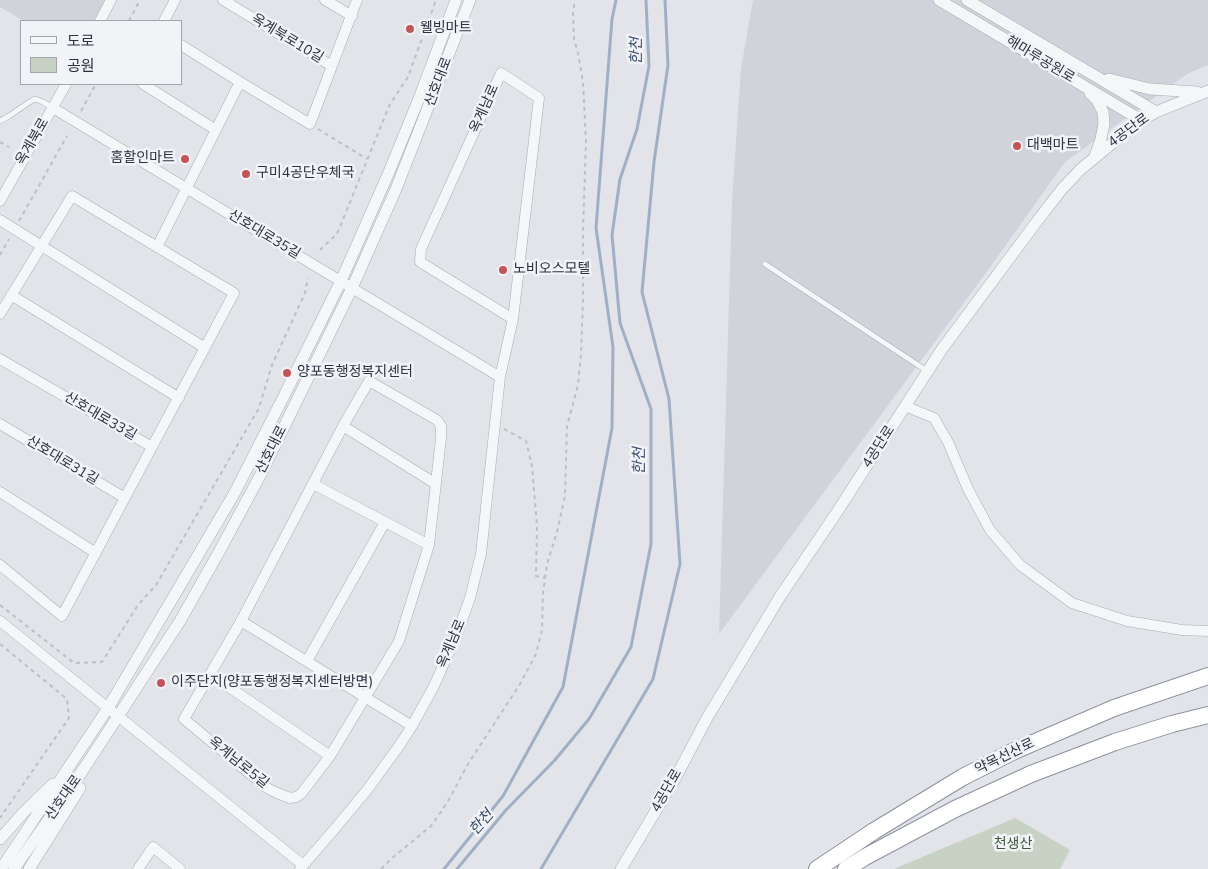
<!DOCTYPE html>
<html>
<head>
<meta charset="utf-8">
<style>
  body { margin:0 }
  #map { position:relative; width:1208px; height:869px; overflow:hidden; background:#e2e4e9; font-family:"Nunito Sans","Noto Sans KR",sans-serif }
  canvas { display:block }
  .legend { position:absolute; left:20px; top:20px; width:162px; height:65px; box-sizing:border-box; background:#f2f3f7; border:1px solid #a3a5ae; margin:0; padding:6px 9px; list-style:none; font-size:15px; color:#2c3140 }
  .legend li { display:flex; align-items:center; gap:10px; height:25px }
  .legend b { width:25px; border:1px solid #a3a5ae }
</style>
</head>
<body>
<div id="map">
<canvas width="1208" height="869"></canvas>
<ul class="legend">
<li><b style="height:6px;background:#f5f6f8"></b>도로</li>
<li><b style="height:14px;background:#c7d2c4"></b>공원</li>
</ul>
</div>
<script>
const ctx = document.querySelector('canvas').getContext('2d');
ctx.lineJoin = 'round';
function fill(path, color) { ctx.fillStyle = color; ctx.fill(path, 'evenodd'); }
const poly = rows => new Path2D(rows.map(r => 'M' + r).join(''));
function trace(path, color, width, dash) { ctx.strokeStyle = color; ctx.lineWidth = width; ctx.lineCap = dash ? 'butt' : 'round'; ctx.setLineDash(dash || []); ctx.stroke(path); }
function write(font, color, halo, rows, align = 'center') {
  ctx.font = font + ' "Nunito Sans","Noto Sans KR",sans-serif'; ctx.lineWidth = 5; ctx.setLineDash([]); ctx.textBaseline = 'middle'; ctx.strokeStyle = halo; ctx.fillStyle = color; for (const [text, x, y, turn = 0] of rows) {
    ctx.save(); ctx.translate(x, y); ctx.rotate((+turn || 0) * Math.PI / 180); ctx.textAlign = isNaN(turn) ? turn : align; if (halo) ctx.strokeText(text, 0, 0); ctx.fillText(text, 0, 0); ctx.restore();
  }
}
fill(poly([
  [0,0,106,0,95,21,24,21,0,7],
  [753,0,1208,0,1208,65,1187,74,1065,162,991,266,719,634,732,201,741,69]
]), '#d1d3db');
fill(poly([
  [1015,818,1070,850,1060,869,894,869]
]), '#c7d2c4');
trace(poly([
  [444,869,503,796,563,687,612,428,613,347,596,228,612,19,616,0],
  [457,869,506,810,554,761,589,719,631,647,651,544,651,409,620,323,612,235,620,179,637,129,649,66,646,0],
  [541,869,653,679,680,564,669,399,642,292,654,162,668,65,665,0]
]), '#a1afc5', 3);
const service = poly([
  [0,121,9,116,31,101,35,99,43,102,53,108],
  [765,264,927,371]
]);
const minor = poly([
  [223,0,332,66],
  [325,0,352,16],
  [100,21,111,0],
  [164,21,175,0],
  [181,45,240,82,310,124,357,0],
  [143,84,216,130],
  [53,108,500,377],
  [0,201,66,84],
  [0,220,205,348],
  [157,247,240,82],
  [11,295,179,398],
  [0,314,72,196,234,293,62,616,0,565],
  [0,359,152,447],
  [369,381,437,420,441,426,441,438,429,545,399,641,330,756,301,794,296,797,290,798,277,793,267,788,184,719,241,621,343,426,369,381],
  [905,406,934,418,948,442,968,489,990,530,1020,565,1072,603,1127,621,1182,630,1208,631],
  [0,424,125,498],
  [343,426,436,484],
  [313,484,429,545],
  [0,492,96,553],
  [0,621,303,865],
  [241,621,412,726],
  [307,661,385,522],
  [210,674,330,756],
  [138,869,153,847,180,869],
  [300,869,338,825,367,790,399,746,412,726,434,686,457,634,470,598,481,554,500,377,513,319,539,98,501,73,421,249,420,262,513,319]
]);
const tertiary = poly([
  [939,0,1141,120],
  [967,0,1156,112],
  [1109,79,1150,89,1197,92],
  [1090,93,1097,100,1103,112,1104,124,1101,139,1095,156],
  [0,839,24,812,53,784],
  [1,869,108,708,234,494,285,394,341,281,389,172,420,96,456,0],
  [14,869,85,767,180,621,219,552,261,474,352,288,396,189,470,0],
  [29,869,80,788],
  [621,869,676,777,707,718,781,595,837,512,942,349,1035,224,1062,189,1081,169,1138,122,1156,112,1208,91]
]);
const trunk = poly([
  [817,869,874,831,963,777,1012,752,1114,708,1208,676],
  [846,869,865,857,955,809,1031,774,1115,742,1172,724,1208,715]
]);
trace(service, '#a8abb3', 6);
trace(minor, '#a8abb3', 11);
trace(tertiary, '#a8abb3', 12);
trace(trunk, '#8b919e', 18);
trace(poly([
  [129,21,140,0],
  [81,111,96,84],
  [318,129,367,159],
  [0,142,9,147],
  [19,221,67,136],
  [320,250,337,234,390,104,408,77,436,0],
  [0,255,9,239],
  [504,429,526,441,532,466,537,526,536,576,545,578],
  [0,605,74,663,102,662,138,605,156,585,259,408,272,365,305,293,308,278],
  [0,644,67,699,69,718,0,818],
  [381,869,391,859,431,826,447,803,468,764,520,684,536,654,542,630,543,593,547,564,557,532,565,496,567,426,578,385,581,354,583,300,583,231,586,141,583,82,578,53,574,39,573,13,575,0]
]), '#bdbfc4', 2, [4, 4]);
trace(service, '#f5f6f8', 5);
trace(minor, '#f5f6f8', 10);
trace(tertiary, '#f5f6f8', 11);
trace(trunk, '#fff', 16);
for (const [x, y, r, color] of [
  [410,29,5,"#c1555a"],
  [1017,146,5,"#c1555a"],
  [185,159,5,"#c1555a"],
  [246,174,5,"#c1555a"],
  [503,270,5,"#c1555a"],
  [287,373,5,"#c1555a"],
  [161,683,5,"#c1555a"]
]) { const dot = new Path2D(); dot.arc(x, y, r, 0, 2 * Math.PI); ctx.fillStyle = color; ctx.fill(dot); trace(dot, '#f2f3f7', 2); }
write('14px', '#2c3140', '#f2f3f7', [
  ["웰빙마트",420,29],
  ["대백마트",1027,146],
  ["홈할인마트",175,159,"right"],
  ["구미4공단우체국",256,174],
  ["노비오스모텔",513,270],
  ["양포동행정복지센터",297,373],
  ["이주단지(양포동행정복지센터방면)",171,683]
], 'left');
write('14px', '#2c3140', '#f2f3f7', [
  ["옥계북로10길",287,39,31],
  ["해마루공원로",1040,60,31],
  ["산호대로",439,82,-69],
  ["옥계남로",485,109,-66],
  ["4공단로",1129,131,-36],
  ["옥계북로",33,142,-60],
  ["산호대로35길",264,235,31],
  ["산호대로33길",100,417,30],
  ["4공단로",879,447,-57],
  ["산호대로",272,450,-63],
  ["산호대로31길",62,461,31],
  ["옥계남로",452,644,-67],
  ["약목선산로",1005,757,-26],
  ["옥계남로5길",238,763,39],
  ["4공단로",667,791,-60],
  ["산호대로",64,798,-55]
]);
write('14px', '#3e5a3b', '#f2f3f7', [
  ["천생산",1013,845]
]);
write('italic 15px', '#3a4d6f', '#f2f3f7', [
  ["한천",637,51,-90],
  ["한천",640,461,-90],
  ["한천",482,823,-49]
]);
</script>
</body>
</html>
